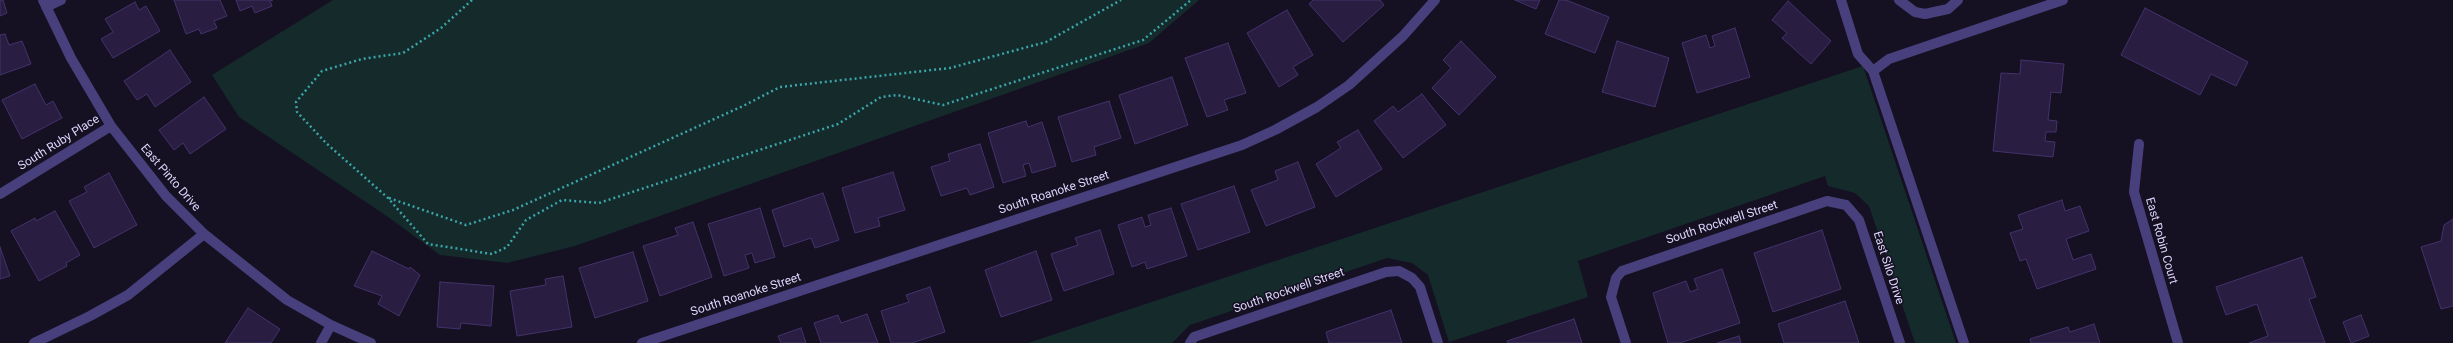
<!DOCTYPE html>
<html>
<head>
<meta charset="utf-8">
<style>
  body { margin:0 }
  canvas { display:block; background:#151022 }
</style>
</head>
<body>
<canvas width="2453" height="343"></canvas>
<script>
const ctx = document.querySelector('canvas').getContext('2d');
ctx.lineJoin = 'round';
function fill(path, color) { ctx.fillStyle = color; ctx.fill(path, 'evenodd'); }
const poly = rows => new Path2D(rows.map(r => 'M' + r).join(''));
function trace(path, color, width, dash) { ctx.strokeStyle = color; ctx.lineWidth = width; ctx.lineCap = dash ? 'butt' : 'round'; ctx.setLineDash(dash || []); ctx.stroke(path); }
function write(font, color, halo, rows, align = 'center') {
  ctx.font = font + ' Roboto,sans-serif'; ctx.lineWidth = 3; ctx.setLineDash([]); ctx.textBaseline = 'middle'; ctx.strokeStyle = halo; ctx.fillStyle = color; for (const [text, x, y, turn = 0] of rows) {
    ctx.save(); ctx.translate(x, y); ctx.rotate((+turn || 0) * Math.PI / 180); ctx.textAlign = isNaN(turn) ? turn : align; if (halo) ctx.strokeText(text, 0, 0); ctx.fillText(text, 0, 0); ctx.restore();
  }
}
fill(poly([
  [333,0,1199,0,1149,43,575,246,507,263,440,255,388,217,239,117,212,75],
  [1863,66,1956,343,1915,343,1869,206,1855,193,1828,186,1825,176,1578,261,1588,297,1449,342,1428,275,1412,263,1387,258,1190,325,1172,343,1028,343]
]), '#142a2b');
const building = poly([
  [0,0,3,0,7,13,0,16,0,0],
  [174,0,220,0,227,16,214,21,217,28,201,34,199,29,186,34,174,0],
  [236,0,273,0,270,1,272,6,255,13,252,6,240,11,236,0],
  [1313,0,1380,0,1384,5,1343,42,1309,4,1313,0],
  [1515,0,1540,0,1536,9,1515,0],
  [1559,0,1566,0,1609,17,1595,53,1545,34,1559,0],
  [1788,1,1831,41,1811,64,1782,38,1787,33,1772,20,1788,1],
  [135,2,139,10,146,6,160,31,113,58,101,39,113,32,105,19,135,2],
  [2145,8,2248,62,2236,86,2211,74,2200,95,2121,55,2145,8],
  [1287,10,1313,55,1293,67,1298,75,1279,87,1247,33,1287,10],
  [1735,28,1750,77,1697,93,1682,43,1706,35,1710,48,1715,46,1712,36,1735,28],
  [5,34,9,45,22,41,31,64,0,75,0,35,5,34],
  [1461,41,1496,77,1459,115,1432,88,1451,68,1443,60,1461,41],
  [1617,41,1669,58,1655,107,1602,92,1617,41],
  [1228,43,1246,93,1224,100,1228,110,1207,117,1185,58,1228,43],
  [170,50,191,82,155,107,147,94,137,100,124,81,170,50],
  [2021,60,2064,64,2061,93,2051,92,2048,120,2057,121,2056,132,2046,132,2045,141,2055,142,2053,157,1993,151,2001,73,2020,74,2021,60],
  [1172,77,1188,125,1135,144,1119,95,1172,77],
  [35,84,46,105,53,101,62,118,22,139,2,100,35,84],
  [1422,94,1446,125,1403,158,1374,121,1393,106,1398,112,1422,94],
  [204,97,226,129,190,154,183,143,174,150,159,130,204,97],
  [1109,101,1121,138,1094,147,1096,155,1072,162,1058,117,1109,101],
  [1026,121,1028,127,1042,122,1056,166,1032,173,1029,163,1023,165,1026,176,1003,183,988,133,1026,121],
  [1358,130,1382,169,1336,197,1316,164,1341,148,1337,142,1358,130],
  [980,144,994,187,970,195,967,188,941,196,931,167,950,161,948,154,980,144],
  [1298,162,1315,207,1266,226,1251,190,1278,180,1275,171,1298,162],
  [893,172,905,210,878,218,880,226,855,233,842,188,893,172],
  [109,173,137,225,94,248,69,201,87,192,84,187,109,173],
  [1234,186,1250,232,1198,250,1181,204,1234,186],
  [823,193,839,240,815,248,811,238,784,247,772,210,823,193],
  [2062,200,2065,211,2080,206,2089,231,2066,239,2073,260,2091,254,2096,269,2037,289,2026,259,2020,261,2010,233,2023,229,2018,215,2062,200],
  [760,208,775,257,755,263,752,253,745,255,749,268,724,276,708,224,760,208],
  [1171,208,1187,256,1147,269,1145,262,1132,267,1118,225,1142,217,1145,227,1151,225,1148,215,1171,208],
  [55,211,80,255,66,263,67,266,39,281,11,231,35,218,36,221,55,211],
  [2453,219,2453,306,2441,309,2421,247,2441,241,2444,225,2453,219],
  [693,222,712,277,660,296,643,246,678,235,675,228,693,222],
  [1100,230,1114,274,1064,291,1051,254,1078,245,1075,238,1100,230],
  [1822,230,1841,289,1773,312,1754,253,1822,230],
  [0,247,10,276,0,279,0,247],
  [372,251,409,269,410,267,420,275,399,316,378,304,382,296,354,286,372,251],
  [1036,251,1052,300,1001,317,985,270,1036,251],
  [633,252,648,301,595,318,579,268,633,252],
  [2302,257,2316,297,2309,299,2325,343,2249,343,2268,336,2257,304,2226,315,2216,287,2302,257],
  [1722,269,1740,323,1680,343,1668,343,1653,293,1686,281,1690,292,1698,289,1694,279,1722,269],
  [563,276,572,327,517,336,510,291,546,285,545,279,563,276],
  [440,282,494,286,491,326,461,323,460,329,437,327,440,282],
  [930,287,945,332,912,343,891,343,881,311,909,302,906,295,930,287],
  [1845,301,1859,343,1784,343,1778,324,1845,301],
  [248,308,280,329,271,343,225,343,248,308],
  [1391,310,1402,343,1329,343,1326,332,1391,310],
  [867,314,878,343,821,343,814,323,838,315,841,323,867,314],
  [2361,315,2369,336,2351,343,2343,322,2361,315],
  [1574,319,1582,343,1508,343,1507,341,1574,319],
  [2094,324,2100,343,2031,343,2030,339,2068,327,2070,332,2094,324],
  [801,328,806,343,781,343,778,336,801,328],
  [1739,336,1741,343,1717,343,1739,336]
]);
fill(building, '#291e41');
trace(building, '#43326b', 1);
trace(poly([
  [472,0,441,28,403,53,362,59,322,71,296,102,297,112,326,143,388,198,428,244,492,254,507,247,526,220,562,200,599,203,838,124,881,97,897,95,943,105,1143,40,1191,0],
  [389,198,466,225,513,210,743,106,780,87,950,68,1046,42,1121,0]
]), '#3ba5a9', 2.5, [2, 3]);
trace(poly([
  [43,0,71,58,111,126,166,196,204,234,287,300,331,325],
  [1841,0,1858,54,1873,71,1964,343],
  [1899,0,1915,12,1925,14,1948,9,1958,0],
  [46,7,61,0],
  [1873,71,1889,59,2063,0],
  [2139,144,2134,192,2178,343],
  [0,194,111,126],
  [34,343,90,316,128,295,204,234],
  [321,343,331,325,371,343],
  [642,343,1242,145,1275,130,1317,107,1349,85,1403,36,1435,0],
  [1190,343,1194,337,1386,272,1399,271,1412,278,1420,287,1438,343],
  [1626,343,1611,297,1616,278,1622,271,1827,201,1846,205,1859,220,1900,343]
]), '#48407c', 10);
write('12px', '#ddd5fb', '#151022', [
  ["South Ruby Place",59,143,-32],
  ["East Pinto Drive",170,178,49],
  ["South Roanoke Street",1054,193,-18],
  ["South Rockwell Street",1722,223,-18],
  ["East Robin Court",2161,241,74],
  ["East Silo Drive",1888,268,72],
  ["South Rockwell Street",1289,291,-19],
  ["South Roanoke Street",746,295,-18]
]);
</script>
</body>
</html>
